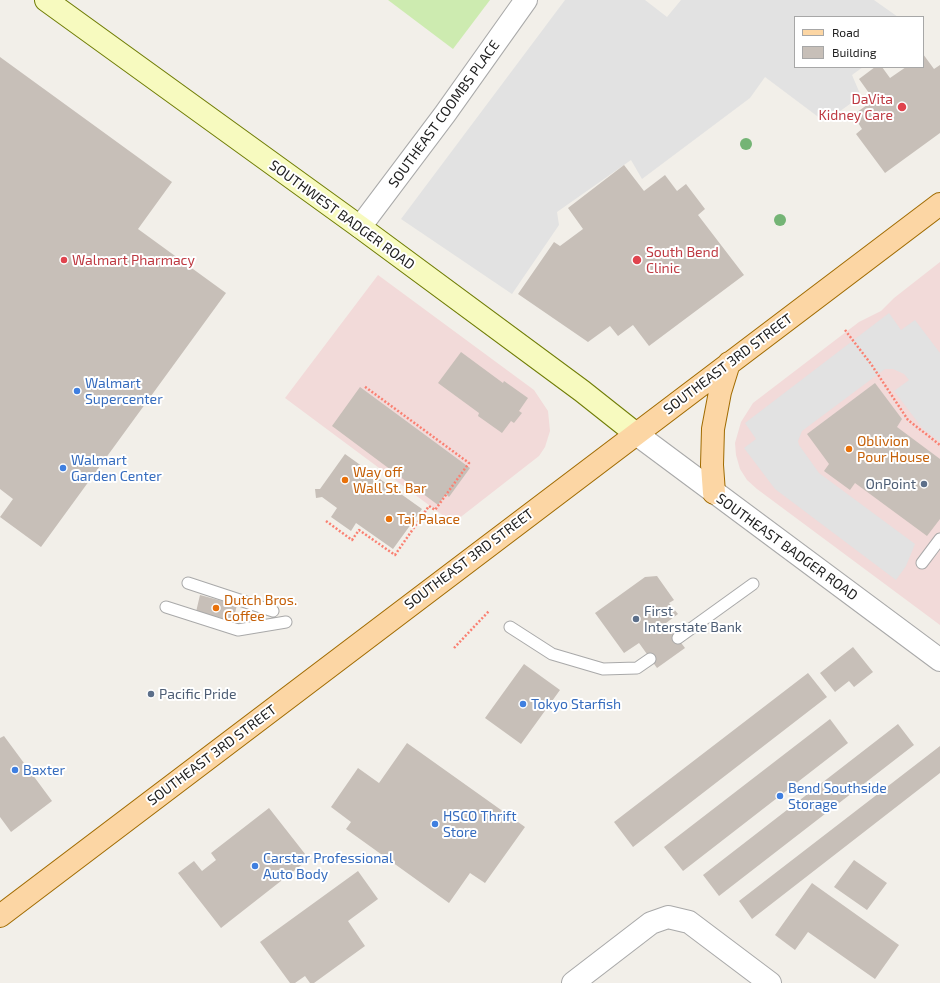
<!DOCTYPE html>
<html>
<head>
<meta charset="utf-8">
<style>
  body { margin:0 }
  #map { position:relative; width:940px; height:983px; overflow:hidden; background:#f2efe9; font-family:"Exo 2",sans-serif }
  canvas { display:block }
  .legend { position:absolute; left:794px; top:16px; width:130px; height:52px; box-sizing:border-box; background:#fff; border:1px solid #a7a7a7; margin:0; padding:5px 7px; list-style:none; font-size:12px; color:#222 }
  .legend li { display:flex; align-items:center; gap:8px; height:20px }
  .legend b { width:20px; border:1px solid #a7a7a7 }
</style>
</head>
<body>
<div id="map">
<canvas width="940" height="983"></canvas>
<ul class="legend">
<li><b style="height:5px;background:#fcd6a4"></b>Road</li>
<li><b style="height:11px;background:#c7bfb8"></b>Building</li>
</ul>
</div>
<script>
const ctx = document.querySelector('canvas').getContext('2d');
ctx.lineJoin = 'round';
function fill(path, color) { ctx.fillStyle = color; ctx.fill(path, 'evenodd'); }
const poly = rows => new Path2D(rows.map(r => 'M' + r).join(''));
function trace(path, color, width, dash) { ctx.strokeStyle = color; ctx.lineWidth = width; ctx.lineCap = dash ? 'butt' : 'round'; ctx.setLineDash(dash || []); ctx.stroke(path); }
function write(font, color, halo, rows, align = 'center') {
  ctx.font = font + ' "Exo 2",sans-serif'; ctx.lineWidth = 4; ctx.setLineDash([]); ctx.textBaseline = 'middle'; ctx.strokeStyle = halo; ctx.fillStyle = color; for (const [text, x, y, turn = 0] of rows) {
    ctx.save(); ctx.translate(x, y); ctx.rotate((+turn || 0) * Math.PI / 180); ctx.textAlign = isNaN(turn) ? turn : align; if (halo) ctx.strokeText(text, 0, 0); ctx.fillText(text, 0, 0); ctx.restore();
  }
}
fill(poly([
  [940,262,940,625,757,489,747,480,740,469,736,455,735,443,741,422,753,403,859,322,881,311,894,298],
  [378,275,534,390,548,411,550,431,545,447,539,456,453,523,285,398]
]), '#f2dad9');
fill(poly([
  [388,0,490,0,453,49]
]), '#cdebb0');
fill(poly([
  [565,0,645,0,667,17,681,0,874,0,898,17,795,17,795,67,863,67,852,75,861,96,825,122,765,77,750,98,642,179,631,160,557,212,559,225,512,294,401,219],
  [889,313,901,330,915,320,940,353,940,442,923,429,894,391,909,380,904,374,893,369,885,369,802,431,798,441,799,445,819,473,915,544,906,566,896,580,775,489,744,448,756,439,745,423]
]), '#e2e2e2');
fill(poly([
  [923,54,934,69,940,65,940,133,885,173,856,134,862,129,853,115,874,100,859,79,875,67,882,67,890,78,906,67,923,67],
  [0,57,172,182,138,229,226,293,41,547,0,517,13,499,0,489],
  [624,165,644,191,665,175,677,191,686,184,705,209,698,215,744,275,649,346,633,325,618,336,610,326,588,342,518,294,554,242,560,246,583,229,568,208],
  [461,352,503,383,504,381,528,398,519,411,522,413,514,423,511,421,502,433,478,416,479,413,438,383],
  [875,383,902,419,897,427,940,459,940,519,927,536,855,483,850,490,824,471,829,464,807,434],
  [360,387,470,468,449,497,446,494,438,505,332,426],
  [345,454,422,509,393,549,356,523,351,531,331,517,337,508,322,497,316,498,315,489,320,489],
  [657,576,674,600,669,603,678,614,666,623,685,648,657,668,639,643,624,653,595,613,645,577],
  [200,595,237,605,233,621,196,612],
  [853,647,873,672,854,687,849,681,835,692,820,673],
  [524,664,560,690,521,744,485,718],
  [808,673,827,697,633,847,614,822],
  [830,719,848,743,683,871,664,847],
  [898,724,914,745,719,896,703,875],
  [4,736,52,801,11,832,0,817,0,738],
  [407,743,525,827,485,883,470,873,449,903,346,829,351,822,331,807,358,768,379,783],
  [940,746,940,773,752,919,739,901],
  [269,808,309,859,221,928,178,873,194,861,202,871,216,860,211,853],
  [854,860,887,883,867,910,834,887],
  [358,871,378,899,348,921,365,946,314,983,310,983,305,976,295,983,290,983,260,942],
  [812,883,899,945,875,979,808,932,795,950,775,935]
]), '#c7bfb8');
const lane = poly([
  [922,563,940,539],
  [188,583,273,611],
  [166,607,238,630,286,622],
  [510,627,552,654,603,669,637,668,650,659],
  [678,638,753,584]
]);
const street = poly([
  [360,227,445,114,526,0],
  [635,433,940,660],
  [573,983,651,923,668,917,689,922,770,983]
]);
const secondary = poly([
  [46,0,360,227,582,391,635,433]
]);
const primary = poly([
  [714,493,712,465,713,429,720,392,729,363],
  [0,916,940,204]
]);
trace(lane, '#a9a9a9', 13);
trace(street, '#a9a9a9', 24);
trace(secondary, '#707d05', 24);
trace(primary, '#a06b00', 24);
trace(poly([
  [845,330,871,364,908,420,940,445],
  [326,521,352,540,359,530,395,555,429,506,435,510,469,463,364,386],
  [454,648,489,611]
]), '#fa8072', 2.5, [2, 2]);
trace(lane, '#fff', 11);
trace(street, '#fff', 22);
trace(secondary, '#f7fabf', 22);
trace(primary, '#fcd6a4', 22);
ctx.fillStyle = '#74b475';
for (const [x, y] of [
  [746,144],
  [780,220]
]) { ctx.beginPath(); ctx.arc(x, y, 6, 0, 2 * Math.PI); ctx.fill(); }
for (const [x, y, r, color] of [
  [902,107,5,"#e0444e"],
  [64,260,4,"#e0444e"],
  [637,260,5,"#e0444e"],
  [77,391,4,"#3f7fe0"],
  [849,449,4,"#e8710a"],
  [63,468,4,"#3f7fe0"],
  [345,480,4,"#e8710a"],
  [924,484,4,"#5c6f8a"],
  [389,519,4,"#e8710a"],
  [216,608,4,"#e8710a"],
  [636,619,4,"#5c6f8a"],
  [151,694,4,"#5c6f8a"],
  [523,704,4,"#3f7fe0"],
  [15,770,4,"#3f7fe0"],
  [780,796,4,"#3f7fe0"],
  [435,824,4,"#3f7fe0"],
  [255,866,4,"#3f7fe0"]
]) { const dot = new Path2D(); dot.arc(x, y, r, 0, 2 * Math.PI); ctx.fillStyle = color; ctx.fill(dot); trace(dot, '#fff', 1.5); }
write('14px', '#be3a42', '#fff', [
  ["DaVita",893,99,"right"],
  ["Kidney Care",893,115,"right"],
  ["South Bend",646,252],
  ["Clinic",646,268],
  ["Walmart Pharmacy",72,260]
], 'left');
write('14px', '#222', '#fff', [
  ["SOUTHEAST COOMBS PLACE",444,114,-54],
  ["SOUTHWEST BADGER ROAD",342,215,36],
  ["SOUTHEAST 3RD STREET",728,364,-37],
  ["SOUTHEAST BADGER ROAD",787,547,36],
  ["SOUTHEAST 3RD STREET",469,559,-37],
  ["SOUTHEAST 3RD STREET",212,755,-37]
]);
write('14px', '#366cbe', '#fff', [
  ["Walmart",85,383],
  ["Supercenter",85,399],
  ["Walmart",71,460],
  ["Garden Center",71,476],
  ["Tokyo Starfish",531,704],
  ["Baxter",23,770],
  ["Bend Southside",788,788],
  ["Storage",788,804],
  ["HSCO Thrift",443,816],
  ["Store",443,832],
  ["Carstar Professional",263,858],
  ["Auto Body",263,874]
], 'left');
write('14px', '#c56008', '#fff', [
  ["Oblivion",857,441],
  ["Pour House",857,457],
  ["Way off",353,472],
  ["Wall St. Bar",353,488],
  ["Taj Palace",397,519],
  ["Dutch Bros.",224,600],
  ["Coffee",224,616]
], 'left');
write('14px', '#4e5e75', '#fff', [
  ["OnPoint",916,484,"right"],
  ["First",644,611],
  ["Interstate Bank",644,627],
  ["Pacific Pride",159,694]
], 'left');
</script>
</body>
</html>
